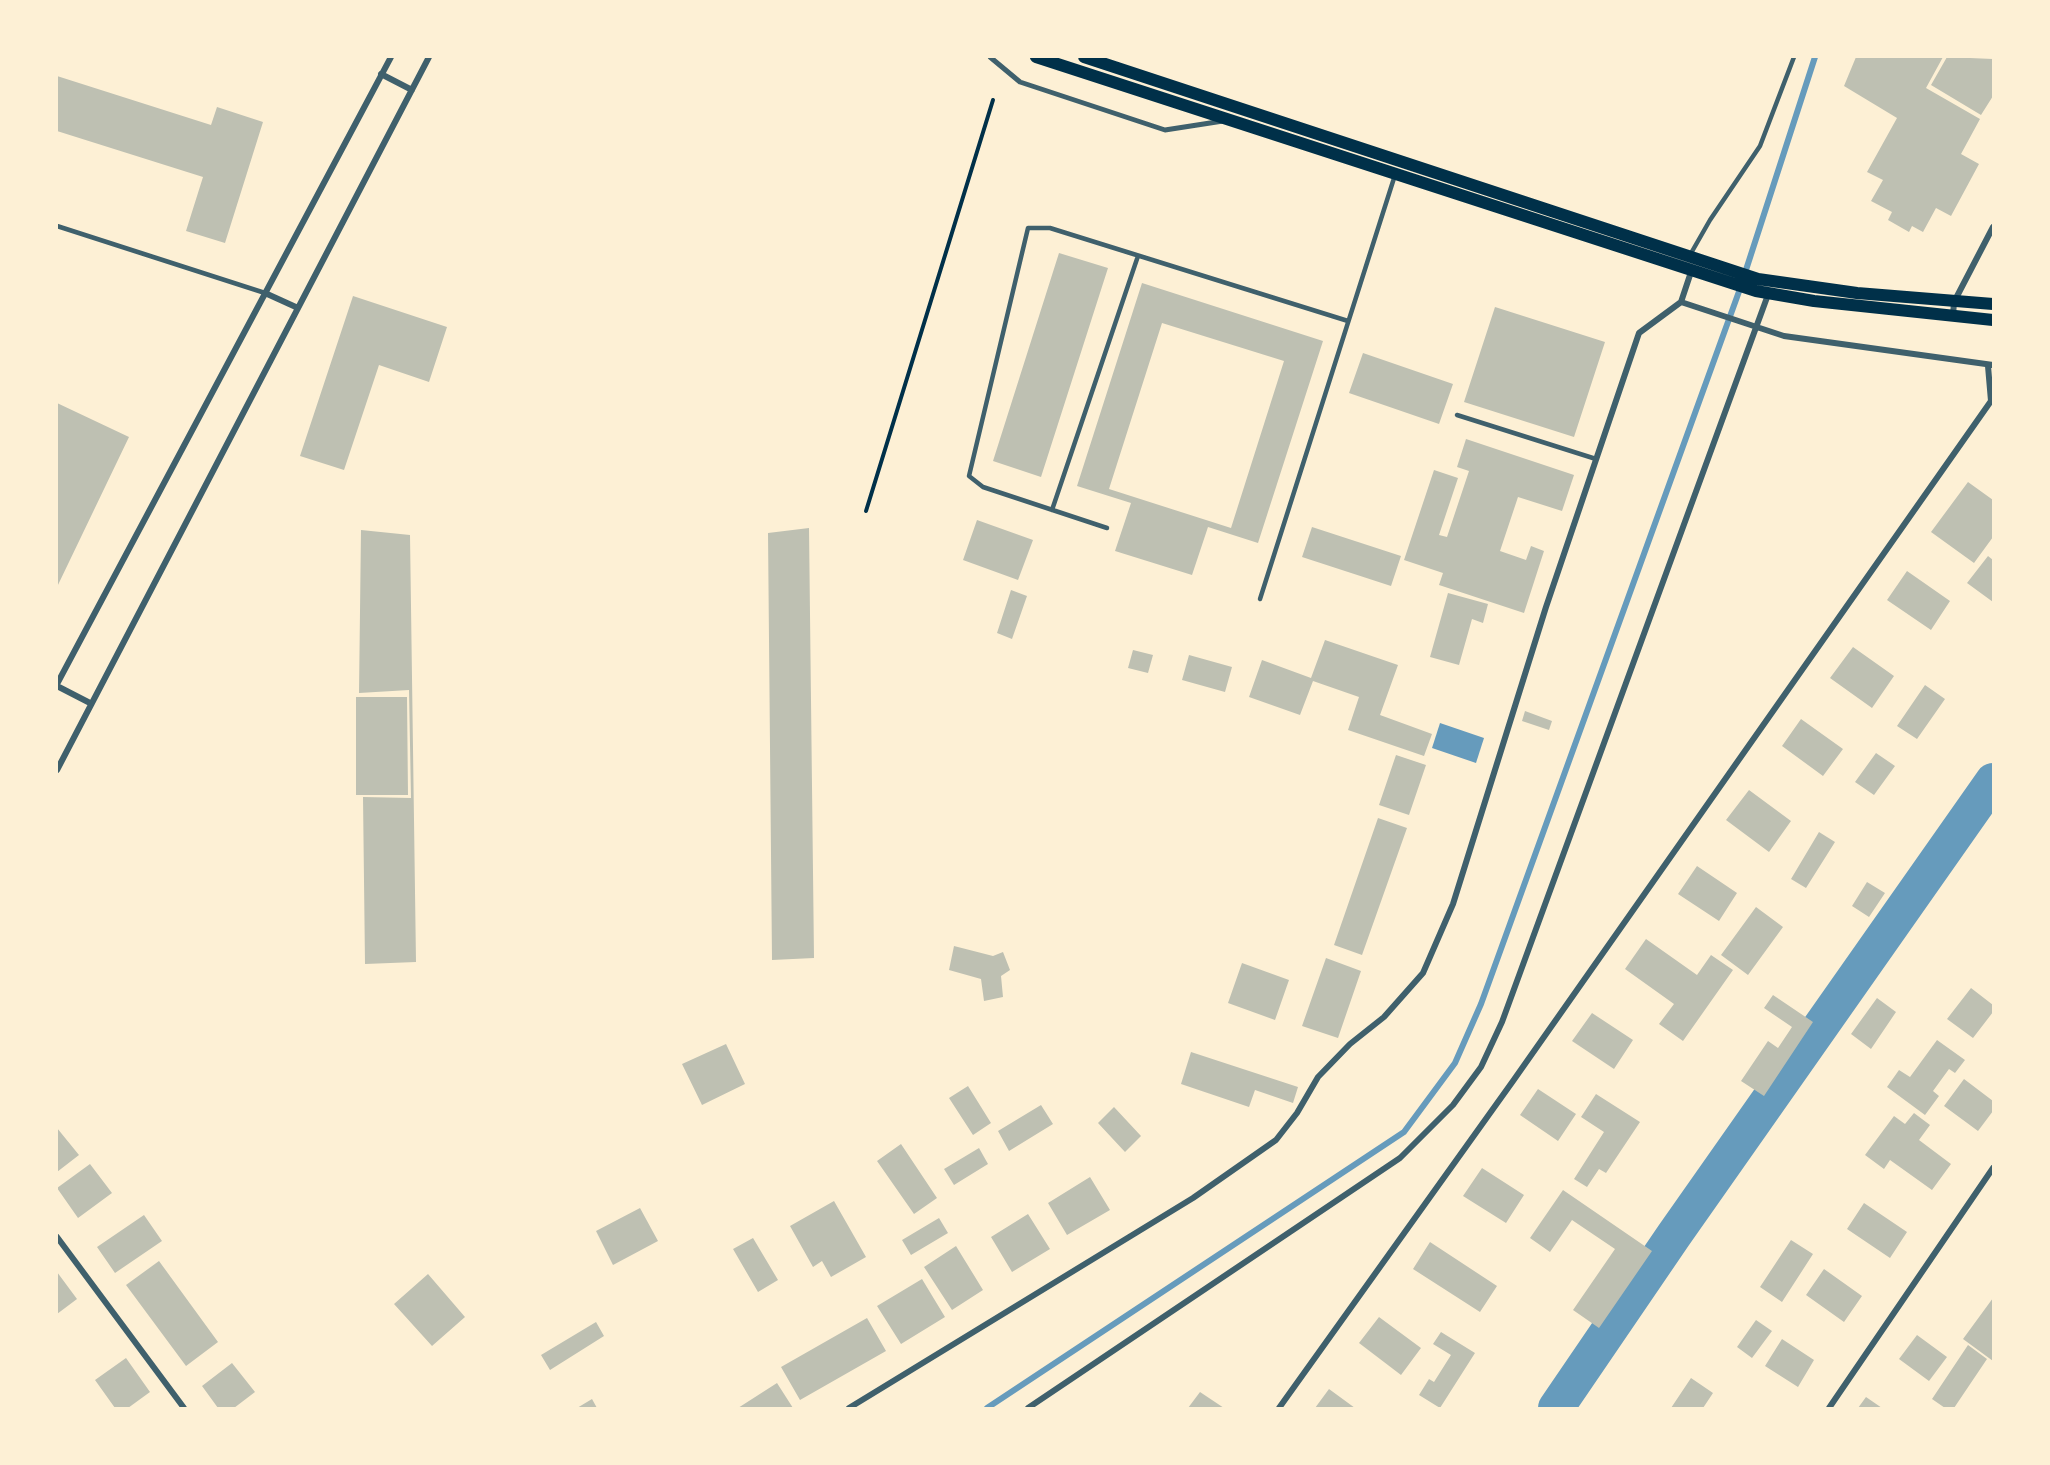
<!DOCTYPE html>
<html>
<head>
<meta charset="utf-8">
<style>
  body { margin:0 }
  #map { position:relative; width:2050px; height:1465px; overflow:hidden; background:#fdf0d5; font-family:"Fira Sans Condensed",sans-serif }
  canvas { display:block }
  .frame { position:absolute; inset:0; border:58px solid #fdf0d5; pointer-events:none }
</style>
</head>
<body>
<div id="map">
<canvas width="2050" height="1465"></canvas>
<div class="frame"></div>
</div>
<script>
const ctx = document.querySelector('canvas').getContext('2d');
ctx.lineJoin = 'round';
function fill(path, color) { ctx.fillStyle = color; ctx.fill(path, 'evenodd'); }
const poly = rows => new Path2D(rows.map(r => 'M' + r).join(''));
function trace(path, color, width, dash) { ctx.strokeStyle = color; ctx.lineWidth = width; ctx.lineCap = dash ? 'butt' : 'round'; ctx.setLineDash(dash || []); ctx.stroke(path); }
fill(poly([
  [1440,723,1484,738,1476,763,1432,748]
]), '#669bbc');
trace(poly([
  [1744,276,1815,57],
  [987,1408,1404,1132,1455,1063,1481,1004,1741,286]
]), '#669bbc', 6);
trace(poly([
  [1556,1408,1674,1235,1993,781]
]), '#669bbc', 36);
fill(poly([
  [1856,57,1943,57,1926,88,1980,119,1961,154,1979,164,1951,216,1936,208,1923,232,1912,226,1909,232,1888,220,1892,212,1871,201,1883,180,1867,172,1897,118,1844,86],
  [1947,57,1993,59,1993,96,1981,115,1931,85],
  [57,76,211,125,217,107,263,122,225,243,186,231,203,177,57,131],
  [1059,253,1108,268,1041,477,993,461],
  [1142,283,1323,341,1258,543,1208,527,1192,575,1115,551,1131,503,1077,486],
  [1162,323,1284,361,1231,528,1109,489],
  [353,296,447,327,429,382,379,365,344,470,300,456],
  [1495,307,1605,342,1574,437,1464,402],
  [1363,353,1453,384,1439,424,1349,393],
  [57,403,129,437,57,587],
  [1466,439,1574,475,1562,511,1518,497,1500,551,1526,560,1531,546,1544,551,1524,613,1439,585,1443,573,1404,560,1434,470,1458,478,1439,535,1447,537,1469,471,1457,467],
  [1968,482,1993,500,1993,537,1974,563,1931,532],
  [977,520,1033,540,1018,580,963,560],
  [1312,527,1401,556,1391,586,1302,557],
  [809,528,814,958,772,960,768,533],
  [361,530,410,535,416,962,365,964,363,797,411,798,409,690,359,693],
  [1988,556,1993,560,1993,602,1967,583],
  [1907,571,1950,601,1931,630,1887,600],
  [1011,590,1027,596,1012,639,997,633],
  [1448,593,1488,604,1483,623,1472,619,1459,665,1430,657],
  [1325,640,1398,665,1380,715,1432,734,1424,756,1348,730,1359,697,1313,681,1300,715,1249,697,1262,660,1311,678],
  [1853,647,1894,676,1872,708,1830,678],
  [1133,650,1153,655,1148,673,1128,668],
  [1189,655,1232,667,1225,692,1182,680],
  [1925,685,1945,699,1917,739,1897,726],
  [356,697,407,697,408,795,356,795],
  [1525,711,1552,721,1549,730,1522,721],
  [1801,719,1843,749,1823,776,1782,746],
  [1876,753,1895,766,1874,795,1855,782],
  [1396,755,1426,765,1409,815,1379,805],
  [1749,790,1791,821,1769,852,1726,820],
  [1378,818,1407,828,1362,955,1334,945],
  [1819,832,1835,842,1806,888,1791,879],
  [1697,866,1737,893,1719,921,1678,894],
  [1867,882,1885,893,1869,917,1852,906],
  [1756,907,1783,927,1748,975,1721,955],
  [1646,939,1697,975,1711,955,1733,970,1683,1041,1659,1024,1674,1004,1625,969],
  [954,946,993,956,1003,952,1010,970,1001,976,1003,997,984,1001,981,979,949,970],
  [1326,958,1361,971,1338,1038,1302,1026],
  [1242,963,1289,980,1275,1020,1228,1003],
  [1971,988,1993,1005,1993,1012,1973,1038,1947,1019],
  [1773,995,1813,1022,1764,1096,1741,1081,1768,1041,1778,1048,1792,1027,1764,1008],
  [1877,998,1896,1012,1871,1049,1851,1034],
  [1592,1013,1633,1040,1614,1069,1572,1041],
  [1937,1040,1965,1060,1955,1073,1949,1069,1933,1091,1939,1096,1925,1115,1887,1087,1899,1070,1910,1077],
  [726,1044,745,1084,702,1105,682,1064],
  [1191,1052,1298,1087,1293,1103,1255,1090,1249,1107,1181,1084],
  [1964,1079,1993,1101,1993,1111,1978,1131,1944,1106],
  [968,1086,991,1123,973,1135,949,1098],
  [1538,1089,1576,1114,1558,1141,1520,1115],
  [1596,1094,1640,1122,1606,1173,1599,1169,1587,1187,1574,1179,1604,1132,1581,1117],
  [1041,1105,1053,1124,1009,1151,998,1131],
  [1114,1107,1141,1136,1125,1152,1098,1123],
  [1914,1113,1930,1125,1919,1140,1951,1164,1932,1190,1890,1160,1884,1169,1865,1155,1894,1116,1905,1124],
  [57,1128,79,1155,57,1172],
  [901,1144,937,1198,914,1214,877,1161],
  [979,1148,988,1164,954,1185,944,1169],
  [90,1164,112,1193,78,1218,57,1188],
  [1482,1168,1524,1195,1506,1223,1463,1196],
  [1090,1177,1110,1210,1067,1235,1048,1203],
  [1563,1190,1652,1251,1599,1328,1573,1310,1615,1249,1572,1220,1550,1252,1530,1238],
  [834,1201,866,1257,831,1277,822,1261,813,1267,790,1226],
  [1864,1203,1907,1232,1890,1258,1847,1229],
  [640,1208,658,1241,613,1265,596,1231],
  [1028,1214,1050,1249,1012,1272,991,1237],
  [144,1215,162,1241,115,1273,97,1247],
  [939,1218,948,1233,911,1255,902,1240],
  [753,1238,778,1280,758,1292,733,1249],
  [1791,1240,1813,1254,1782,1302,1760,1287],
  [1430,1242,1497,1286,1480,1312,1413,1269],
  [956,1246,983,1290,952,1310,924,1267],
  [159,1261,218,1342,186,1366,126,1285],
  [1824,1269,1862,1296,1844,1322,1806,1295],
  [57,1272,77,1299,57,1314],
  [428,1274,465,1317,432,1346,394,1304],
  [922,1279,945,1317,901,1344,877,1306],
  [1993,1298,1993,1361,1963,1339],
  [1379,1317,1421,1348,1401,1375,1359,1343],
  [867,1318,886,1351,800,1400,781,1367],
  [1756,1320,1772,1331,1752,1358,1737,1347],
  [596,1322,604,1336,550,1370,541,1355],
  [1441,1332,1475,1353,1440,1408,1419,1395,1429,1379,1434,1382,1451,1355,1433,1344],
  [1917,1335,1947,1357,1929,1381,1899,1359],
  [1782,1339,1814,1360,1798,1387,1765,1366],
  [1968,1345,1987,1359,1954,1408,1945,1408,1932,1399],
  [126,1358,150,1392,128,1408,115,1408,95,1380],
  [232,1363,255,1392,234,1408,218,1408,202,1386],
  [1691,1378,1713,1393,1703,1408,1671,1408],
  [777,1383,793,1408,738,1408],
  [1329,1389,1355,1408,1315,1408],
  [1200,1392,1224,1408,1188,1408],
  [1866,1397,1882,1408,1858,1408],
  [592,1399,597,1408,577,1408]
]), '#bec0b2');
trace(poly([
  [866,511,993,100]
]), '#003049', 4);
trace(poly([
  [57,226,265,293],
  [1690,255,1710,220,1760,146,1794,57],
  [1457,415,1596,459],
  [1052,510,1138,256],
  [1107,528,983,487,969,476,1028,228,1050,228,1348,321],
  [1260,599,1395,175]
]), '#3f606c', 4.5);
trace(poly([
  [990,57,1020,82,1165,130,1223,121]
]), '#3f606c', 5);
trace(poly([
  [381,74,412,90],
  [265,293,298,308],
  [1681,302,1784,336,1993,365],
  [1953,316,1954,302,1993,227],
  [57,684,391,57],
  [57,686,90,703],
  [57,770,429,57],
  [57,1237,184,1408],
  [849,1408,1193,1198,1276,1140,1297,1113,1318,1077,1350,1044,1384,1017,1423,973,1453,904,1546,607,1639,333,1681,302,1692,269],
  [1028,1408,1400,1158,1453,1105,1481,1067,1502,1022,1769,292],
  [1279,1408,1513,1081,1991,401,1988,366],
  [1829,1408,1993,1168]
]), '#3f606c', 6);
trace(poly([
  [1036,57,1756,291,1814,301,1993,320],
  [1084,57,1758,279,1857,293,1993,304]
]), '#003049', 12);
</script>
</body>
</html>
